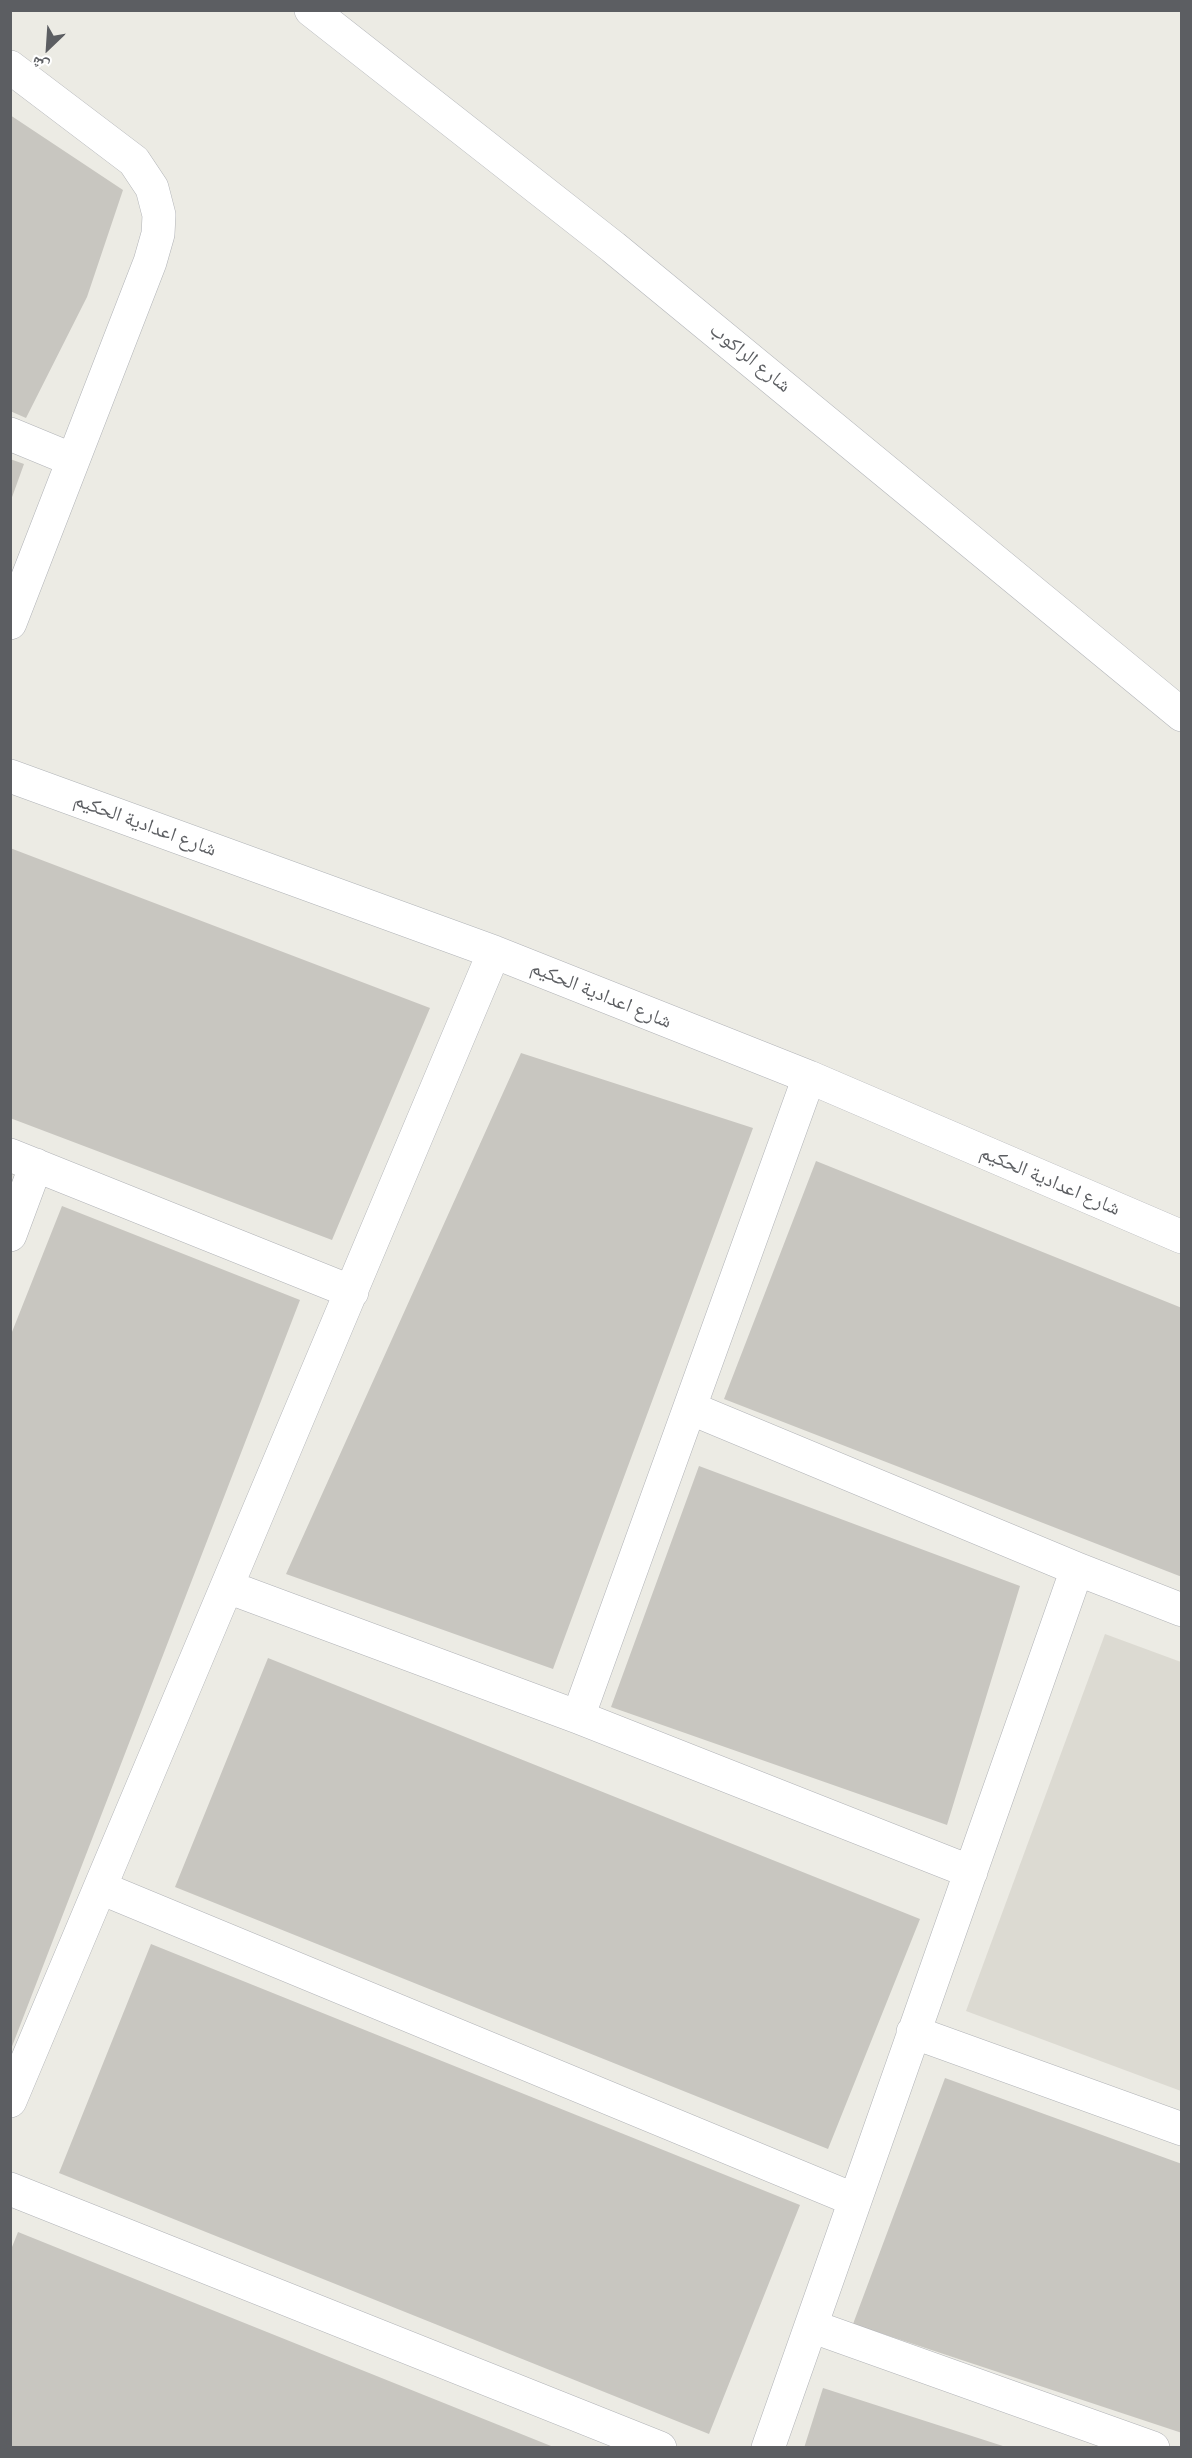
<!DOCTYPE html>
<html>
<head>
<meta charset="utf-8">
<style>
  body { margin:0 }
  #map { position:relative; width:1192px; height:2458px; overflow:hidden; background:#ecebe4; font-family:"Fira Sans Condensed","Noto Naskh Arabic",sans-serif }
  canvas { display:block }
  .frame { position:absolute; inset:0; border:12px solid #5c5e62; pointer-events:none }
  .north { position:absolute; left:18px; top:18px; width:60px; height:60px; -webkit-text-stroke:4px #fff; paint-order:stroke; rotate:205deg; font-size:16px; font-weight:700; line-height:24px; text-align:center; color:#5c5e62 }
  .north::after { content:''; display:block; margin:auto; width:21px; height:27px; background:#5c5e62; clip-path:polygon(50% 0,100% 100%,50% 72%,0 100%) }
</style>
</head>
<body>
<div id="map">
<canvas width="1192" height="2458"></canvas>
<div class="frame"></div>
<div class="north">ش</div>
</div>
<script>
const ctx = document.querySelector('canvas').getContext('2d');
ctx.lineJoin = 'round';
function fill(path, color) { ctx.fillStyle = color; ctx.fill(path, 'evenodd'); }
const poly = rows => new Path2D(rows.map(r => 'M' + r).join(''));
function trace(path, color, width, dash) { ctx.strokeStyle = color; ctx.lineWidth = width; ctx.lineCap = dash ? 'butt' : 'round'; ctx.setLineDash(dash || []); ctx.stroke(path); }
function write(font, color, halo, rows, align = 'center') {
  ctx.font = font + ' "Fira Sans Condensed","Noto Naskh Arabic",sans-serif'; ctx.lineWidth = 6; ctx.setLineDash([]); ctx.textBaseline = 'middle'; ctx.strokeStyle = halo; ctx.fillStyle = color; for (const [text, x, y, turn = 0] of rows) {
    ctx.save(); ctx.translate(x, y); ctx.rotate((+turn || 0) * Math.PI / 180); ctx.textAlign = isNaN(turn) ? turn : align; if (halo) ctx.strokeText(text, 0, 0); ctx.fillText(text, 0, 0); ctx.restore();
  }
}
fill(poly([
  [1105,1634,1181,1662,1181,2091,966,2011]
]), '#dcdad2');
fill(poly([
  [10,115,123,190,87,297,26,418,10,411],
  [10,459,24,464,11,500,10,500],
  [10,848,430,1008,332,1240,10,1118],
  [521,1053,753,1128,553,1669,286,1574],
  [816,1161,1182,1308,1182,1577,724,1399],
  [62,1206,300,1300,11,2049,10,1337],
  [699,1466,1020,1586,947,1825,611,1707],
  [268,1658,920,1919,828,2149,175,1887],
  [151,1944,800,2205,709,2434,59,2173],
  [945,2078,1182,2164,1182,2433,853,2324],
  [18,2232,105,2267,556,2448,10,2448,10,2252],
  [823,2388,1006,2447,1006,2448,804,2448]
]), '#c8c6c0');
const street = poly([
  [10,67,134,161,152,188,159,215,158,234,150,262,10,623],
  [10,434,73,460],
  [10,776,494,952,809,1077,1182,1237],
  [10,1155,352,1292],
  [10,1235,36,1165],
  [690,1408,1077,1569,1182,1610],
  [228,1587,578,1717,971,1872],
  [578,1717,809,1077],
  [101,1888,855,2200],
  [913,2032,1182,2129],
  [10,2101,494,952],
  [10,2189,660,2448],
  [811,2326,1153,2448],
  [768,2448,1077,1569]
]);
const secondary = poly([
  [311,10,613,247,1182,715]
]);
trace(street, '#b1b3b7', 34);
trace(secondary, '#b3b5b9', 34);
trace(street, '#fff', 33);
trace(secondary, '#fff', 33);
write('20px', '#5c5e62', '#fff', [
  ["شارع الراكوب",750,358,39],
  ["شارع اعدادية الحكيم",145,825,20],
  ["شارع اعدادية الحكيم",601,995,22],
  ["شارع اعدادية الحكيم",1050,1181,23]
]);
</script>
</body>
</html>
